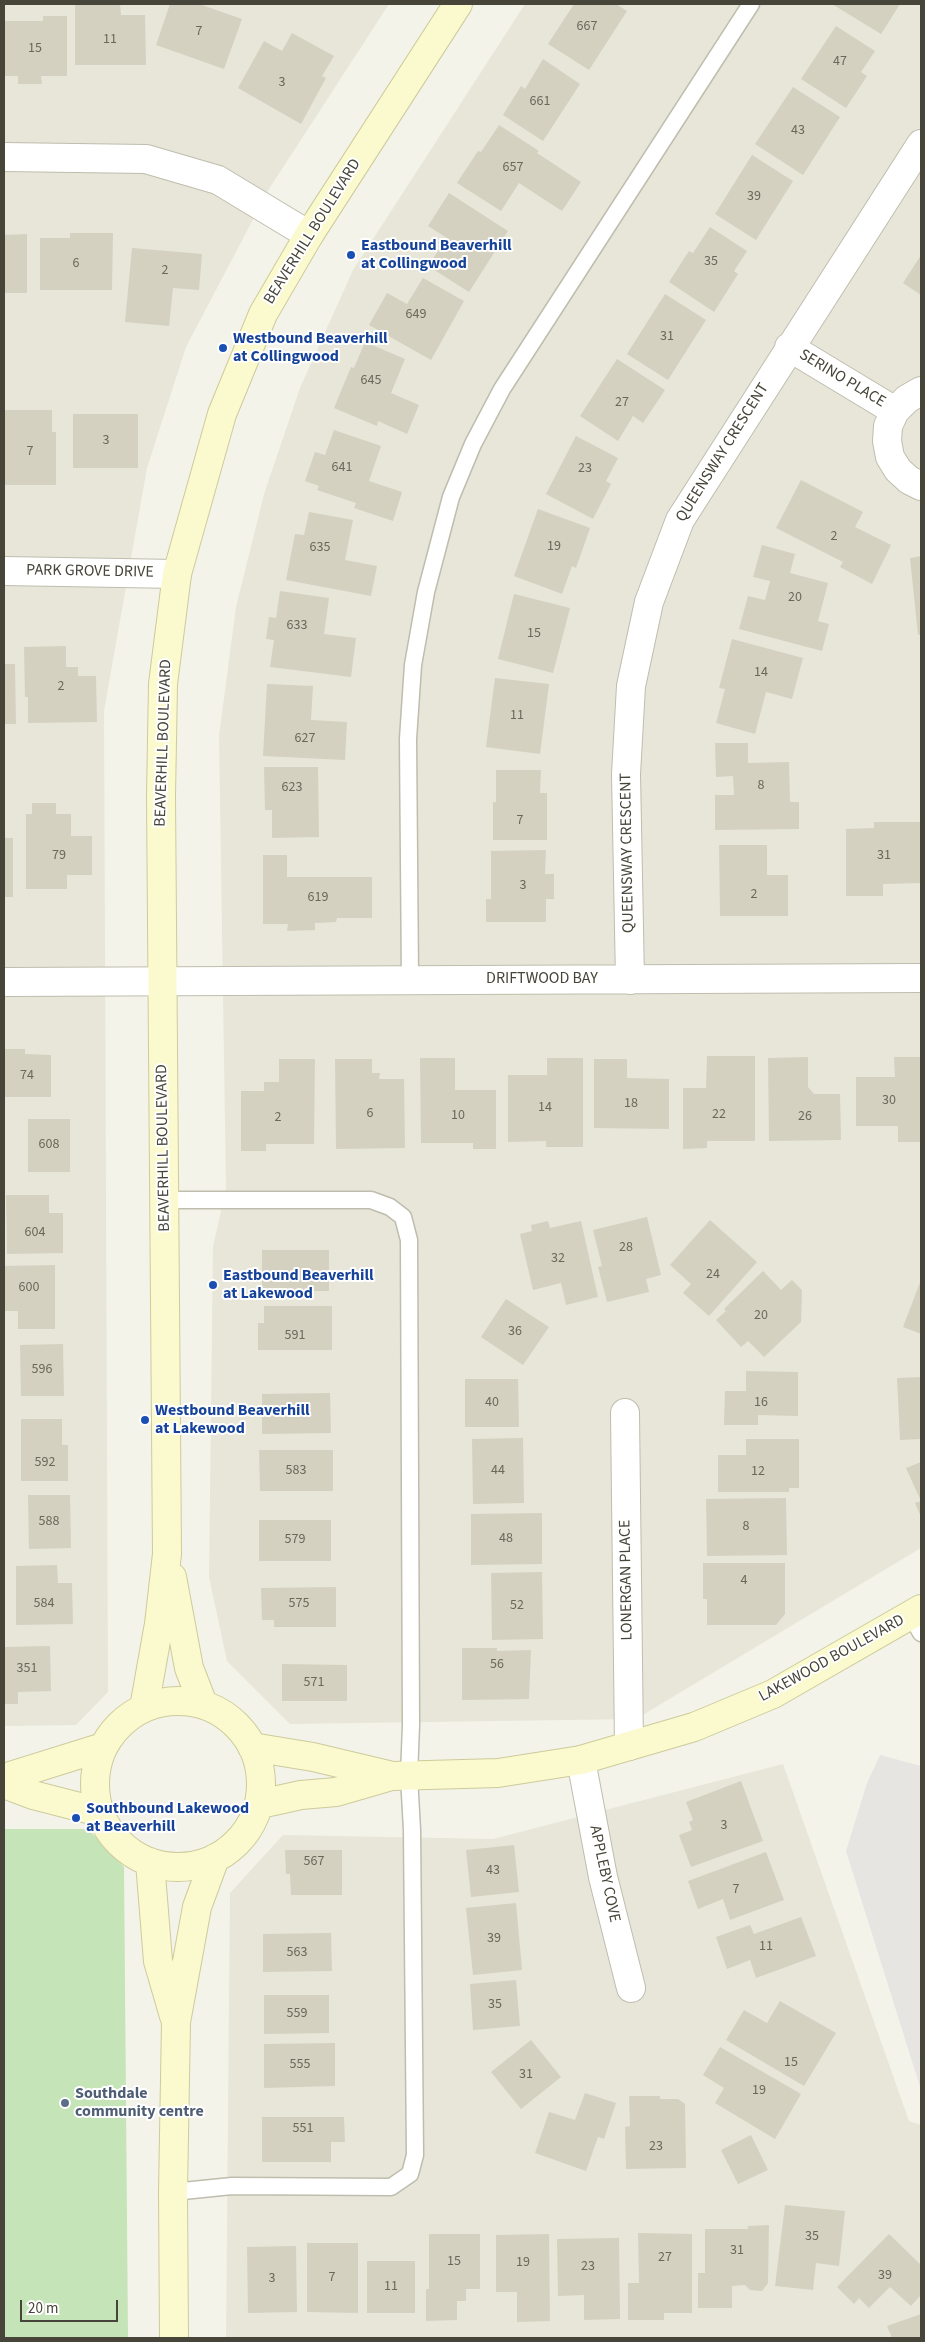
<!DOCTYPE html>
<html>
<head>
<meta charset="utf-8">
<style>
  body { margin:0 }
  #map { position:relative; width:925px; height:2342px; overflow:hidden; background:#f4f3ea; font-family:"Source Sans 3",sans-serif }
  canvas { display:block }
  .frame { position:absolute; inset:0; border:5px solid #474539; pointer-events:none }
  .scale { position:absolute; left:20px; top:2300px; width:98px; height:22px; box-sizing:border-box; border:2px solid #474539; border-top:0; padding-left:6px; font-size:15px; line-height:18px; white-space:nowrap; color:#474539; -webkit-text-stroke:4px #fff; paint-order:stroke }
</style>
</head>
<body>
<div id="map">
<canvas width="925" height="2342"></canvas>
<div class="frame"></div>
<div class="scale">20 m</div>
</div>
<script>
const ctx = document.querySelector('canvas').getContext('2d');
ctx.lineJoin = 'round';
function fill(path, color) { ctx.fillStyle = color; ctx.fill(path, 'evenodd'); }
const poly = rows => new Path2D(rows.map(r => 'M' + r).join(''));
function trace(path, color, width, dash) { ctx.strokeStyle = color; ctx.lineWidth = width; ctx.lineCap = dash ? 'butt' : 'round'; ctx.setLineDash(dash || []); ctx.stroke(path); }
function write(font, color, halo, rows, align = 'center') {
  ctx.font = font + ' "Source Sans 3",sans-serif'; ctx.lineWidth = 4; ctx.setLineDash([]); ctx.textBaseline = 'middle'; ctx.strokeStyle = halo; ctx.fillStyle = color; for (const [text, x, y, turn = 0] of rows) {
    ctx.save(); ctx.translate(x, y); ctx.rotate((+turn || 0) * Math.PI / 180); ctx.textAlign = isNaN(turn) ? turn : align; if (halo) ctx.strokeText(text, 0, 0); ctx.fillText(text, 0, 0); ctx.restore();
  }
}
fill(poly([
  [4,4,389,4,269,189,186,347,147,468,104,711,108,1692,76,1725,4,1726],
  [525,4,921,4,921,1548,636,1719,290,1724,227,1661,209,1577,213,1247,226,1188,219,736,236,607,264,494,300,388,353,270],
  [783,1764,909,2121,921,2125,921,2338,226,2338,230,1893,283,1835,493,1839]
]), '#e7e6d9');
fill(poly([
  [4,1829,88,1829,124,1867,128,2338,4,2338]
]), '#c5e4b7');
fill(poly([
  [880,1755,921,1766,921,2090,846,1851,867,1783]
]), '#e6e5e1');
fill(poly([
  [75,4,120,4,121,15,145,15,146,65,75,65],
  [170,4,199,4,242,19,224,69,156,45],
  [574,4,616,4,627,11,589,70,548,44],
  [832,4,900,4,881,34],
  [43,16,67,16,67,76,41,76,42,84,18,84,18,76,4,76,4,21,43,21],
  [836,26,875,51,861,72,867,76,846,108,801,79],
  [292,33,334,56,322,76,326,78,301,124,238,88,264,41,282,51],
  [543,59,580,84,543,141,503,115,521,86,525,89],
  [793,87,840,117,803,175,755,144],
  [499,125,539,151,537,153,581,182,562,211,519,183,501,211,457,183,478,151,481,152],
  [752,155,793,181,756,240,715,214],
  [449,193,508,231,469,292,428,266,447,238,428,226],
  [710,227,747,251,734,271,738,274,714,312,669,282,689,251,693,253],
  [70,233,113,233,112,290,40,290,40,238,70,238],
  [27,234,27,293,4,293,4,235],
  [132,248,202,254,199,290,173,288,169,326,125,322],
  [921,255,921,295,903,283],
  [423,278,464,301,431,360,369,325,387,293,407,304],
  [665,294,706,320,668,380,627,354],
  [365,342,405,359,391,393,419,405,407,434,378,421,377,426,334,408,351,367,354,368],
  [617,359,665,390,643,423,633,416,618,441,580,416],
  [5,410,52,410,52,432,56,432,56,485,5,485],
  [73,414,138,414,138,468,73,468],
  [334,430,381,446,369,481,402,492,393,521,354,508,356,503,317,490,319,486,305,481,315,452,325,455],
  [576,436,618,458,606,481,611,484,593,519,546,494],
  [801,480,863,512,855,527,891,545,872,584,840,567,843,562,776,528],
  [538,509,590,528,576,568,572,566,562,594,514,576],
  [309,512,353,520,345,560,377,566,371,596,286,580,295,534,304,535],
  [762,545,795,554,790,573,828,583,818,621,829,624,822,651,739,629,748,596,765,600,770,581,753,577],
  [921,556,921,634,918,635,910,558],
  [280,591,329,598,324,634,356,638,351,677,270,667,274,640,266,639,269,617,276,618],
  [514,594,570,608,553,673,498,659],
  [732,639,803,658,792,699,766,692,755,734,716,723,725,689,719,688],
  [66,646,66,667,78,667,78,676,96,676,97,722,28,723,28,697,25,697,24,647],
  [4,664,15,664,16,724,4,724],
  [495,678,549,684,540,754,486,747],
  [267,684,313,686,311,720,347,722,345,760,263,756],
  [715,743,748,743,748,763,789,762,790,802,799,802,799,829,715,830,715,795,734,795,733,776,716,777],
  [264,767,318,767,319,837,272,838,272,810,265,810],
  [496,770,541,770,540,793,547,793,547,840,493,840,493,802,496,802],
  [32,803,56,803,56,814,71,814,71,836,92,836,92,875,67,875,67,889,26,889,26,814,32,814],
  [874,822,921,822,921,883,883,884,883,896,846,896,846,829,874,828],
  [4,838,13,838,13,897,4,897],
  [719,845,767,845,767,875,788,875,788,916,720,916],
  [546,850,545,874,554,874,554,899,546,899,546,922,486,922,486,899,491,899,491,851],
  [263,855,287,855,287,877,372,877,372,918,337,918,336,922,315,923,315,930,287,931,288,924,263,924],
  [4,1049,25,1049,25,1054,51,1055,51,1097,4,1097],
  [707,1056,755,1056,755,1141,707,1141,707,1148,683,1149,683,1088,706,1088],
  [808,1057,808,1087,814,1094,840,1094,841,1140,769,1141,768,1058],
  [894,1057,921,1057,921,1142,898,1142,898,1126,856,1126,856,1077,895,1077],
  [420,1058,455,1058,455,1090,496,1090,496,1149,473,1149,473,1143,421,1143],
  [547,1058,583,1058,583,1147,546,1147,546,1141,508,1142,508,1075,547,1075],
  [279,1059,315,1059,314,1144,266,1144,266,1151,241,1151,241,1091,264,1091,264,1082,279,1082],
  [335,1059,372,1059,372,1073,380,1073,379,1079,404,1079,405,1148,336,1149],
  [594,1059,627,1059,627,1078,669,1079,669,1129,594,1128],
  [28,1119,70,1119,70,1172,28,1172],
  [6,1195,49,1195,49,1213,63,1213,63,1253,7,1254],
  [647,1217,661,1275,646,1279,649,1292,607,1302,598,1267,602,1266,593,1230],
  [710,1220,757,1262,709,1316,683,1293,691,1284,670,1265],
  [548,1221,550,1228,581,1221,598,1297,566,1305,561,1283,533,1290,520,1234,532,1231,531,1225],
  [262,1250,329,1250,329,1291,262,1291],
  [55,1265,55,1329,18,1329,18,1311,4,1311,4,1266],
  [763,1271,781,1290,792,1280,802,1290,801,1322,764,1357,748,1341,741,1347,716,1320,726,1311,724,1309],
  [921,1280,921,1334,903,1327],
  [506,1299,549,1327,523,1365,481,1337],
  [264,1306,332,1306,332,1350,258,1350,258,1323,264,1323],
  [63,1344,64,1396,21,1396,20,1345],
  [746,1371,798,1372,798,1416,758,1415,758,1425,724,1425,725,1391,746,1391],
  [921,1377,921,1439,900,1440,897,1378],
  [465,1379,518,1379,519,1427,465,1427],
  [330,1393,331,1433,262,1434,262,1394],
  [21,1419,62,1419,62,1445,68,1445,68,1481,21,1481],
  [523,1438,524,1503,473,1504,472,1439],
  [746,1439,799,1439,799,1488,789,1488,789,1492,718,1492,718,1455,746,1455],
  [259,1450,333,1450,333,1491,260,1491],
  [921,1462,921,1517,915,1503,921,1501,906,1468],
  [28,1495,70,1495,71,1548,29,1549],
  [786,1498,787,1555,707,1556,706,1499],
  [542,1513,542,1564,471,1565,471,1514],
  [259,1520,331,1520,331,1561,259,1561],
  [703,1563,785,1563,785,1614,776,1625,707,1625,707,1599,703,1599],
  [57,1565,58,1583,72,1583,73,1624,16,1625,16,1566],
  [542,1572,543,1639,492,1640,491,1573],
  [336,1587,336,1627,274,1627,274,1620,262,1620,261,1588],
  [50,1646,51,1691,18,1692,18,1704,4,1704,4,1647],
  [462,1648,497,1648,497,1651,531,1650,529,1699,462,1700],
  [282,1664,347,1665,347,1701,282,1701],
  [741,1781,763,1841,691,1867,679,1835,692,1830,689,1822,693,1820,686,1802],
  [514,1845,519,1892,471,1897,466,1850],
  [285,1850,342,1850,342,1895,291,1895,290,1874,286,1874],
  [766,1852,784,1900,730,1920,723,1899,698,1909,688,1881],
  [516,1903,522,1970,473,1975,466,1908],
  [801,1917,816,1956,756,1978,750,1960,727,1969,716,1937,750,1925,754,1934],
  [331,1933,332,1971,263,1972,263,1934],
  [516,1980,520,2026,473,2030,470,1984],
  [264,1995,329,1995,329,2033,264,2034],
  [780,2001,836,2033,804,2086,726,2040,744,2010,767,2023],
  [531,2040,561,2077,521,2109,491,2072],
  [335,2043,335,2086,264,2088,264,2044],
  [720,2047,801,2094,775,2139,715,2103,724,2088,703,2075],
  [585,2093,616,2103,604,2139,598,2137,586,2171,535,2153,549,2112,575,2120],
  [629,2096,660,2096,660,2099,678,2099,685,2104,686,2168,626,2169,625,2127,630,2126],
  [262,2117,344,2117,345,2142,331,2142,331,2162,262,2162],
  [751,2135,768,2170,738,2184,721,2150],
  [785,2205,845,2211,839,2266,816,2263,813,2290,775,2286],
  [769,2225,768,2283,762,2291,750,2290,745,2285,732,2286,732,2308,698,2308,698,2273,705,2273,705,2229,748,2229,748,2226],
  [638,2233,692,2234,692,2313,664,2313,664,2320,628,2320,628,2283,639,2283],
  [429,2234,480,2234,480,2289,466,2289,466,2301,457,2301,457,2320,426,2321,426,2289,429,2289],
  [549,2234,550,2321,517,2322,517,2292,496,2292,496,2235],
  [889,2234,921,2265,921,2295,911,2306,890,2287,869,2308,859,2298,854,2304,837,2287],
  [619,2238,620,2319,584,2320,584,2295,558,2296,557,2239],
  [307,2243,358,2243,358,2313,307,2312],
  [296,2246,297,2312,248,2313,247,2247],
  [367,2261,415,2261,415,2313,367,2313],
  [921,2314,921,2338,892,2338,887,2326]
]), '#d5d1c0');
const lane = poly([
  [410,979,408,739,413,665,426,592,451,497,473,444,502,389,751,4],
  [164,1200,371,1200,390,1207,403,1217,409,1240,411,1725,409,1776,412,1830,415,2155,410,2174,391,2187,232,2186,173,2192],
  [911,1615,921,1633]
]);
const street = poly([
  [4,157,146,159,218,180,309,235],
  [789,347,895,411],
  [921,391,907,399,895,411,888,426,887,441,890,457,898,470,909,480,921,486],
  [4,571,177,574],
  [630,980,626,774,631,686,649,602,680,520,921,144],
  [4,982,921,978],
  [625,1413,629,1746],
  [581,1760,603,1877,631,1988]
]);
const secondary = poly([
  [172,1577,189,1668,203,1704],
  '95 1784a83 83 0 1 1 166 0a83 83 0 1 1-166 0Z',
  [144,1708,159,1624,167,1554,161,796,163,684,177,574,222,414,263,314,309,235,458,4],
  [252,1747,313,1757,393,1776,498,1773,581,1760,694,1727,773,1694,921,1609],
  [4,1778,103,1747],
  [4,1784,33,1795,99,1812],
  [260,1804,301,1795,336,1792,391,1776],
  [150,1862,158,1961,174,2016],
  [174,2338,173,2192,176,2022,197,1907,215,1858]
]);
trace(lane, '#bfbdad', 19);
trace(street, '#bfbdad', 30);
trace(secondary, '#cdcb9b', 30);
trace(lane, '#fff', 16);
trace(street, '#fff', 28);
trace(secondary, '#faface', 28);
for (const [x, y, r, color] of [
  [351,255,5,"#1a4fb4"],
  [223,348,5,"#1a4fb4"],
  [213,1285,5,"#1a4fb4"],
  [145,1420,5,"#1a4fb4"],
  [76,1818,5,"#1a4fb4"],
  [65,2103,5,"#5c6f8a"]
]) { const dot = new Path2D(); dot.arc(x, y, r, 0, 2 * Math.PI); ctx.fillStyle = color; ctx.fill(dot); trace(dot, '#fff', 2); }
write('14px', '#6a685b', null, [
  ["667",587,27],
  ["7",199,32],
  ["11",110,40],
  ["15",35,49],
  ["47",840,62],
  ["3",282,83],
  ["661",540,102],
  ["43",798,131],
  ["657",513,168],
  ["39",754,197],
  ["35",711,262],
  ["6",76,264],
  ["2",165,271],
  ["649",416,315],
  ["31",667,337],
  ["645",371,381],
  ["27",622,403],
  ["3",106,441],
  ["7",30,452],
  ["641",342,468],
  ["23",585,469],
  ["2",834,537],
  ["19",554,547],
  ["635",320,548],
  ["20",795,598],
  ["633",297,626],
  ["15",534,634],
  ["14",761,673],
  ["2",61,687],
  ["11",517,716],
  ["627",305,739],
  ["8",761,786],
  ["623",292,788],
  ["7",520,821],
  ["79",59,856],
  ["31",884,856],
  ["3",523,886],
  ["2",754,895],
  ["619",318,898],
  ["74",27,1076],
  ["30",889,1101],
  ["18",631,1104],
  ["14",545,1108],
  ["6",370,1114],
  ["22",719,1115],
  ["10",458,1116],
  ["26",805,1117],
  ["2",278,1118],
  ["608",49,1145],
  ["604",35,1233],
  ["28",626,1248],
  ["32",558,1259],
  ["24",713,1275],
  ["600",29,1288],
  ["20",761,1316],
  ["36",515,1332],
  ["591",295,1336],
  ["596",42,1370],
  ["40",492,1403],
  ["16",761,1403],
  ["592",45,1463],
  ["583",296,1471],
  ["44",498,1471],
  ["12",758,1472],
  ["588",49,1522],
  ["8",746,1527],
  ["48",506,1539],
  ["579",295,1540],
  ["4",744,1581],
  ["584",44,1604],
  ["575",299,1604],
  ["52",517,1606],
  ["56",497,1665],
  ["351",27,1669],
  ["571",314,1683],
  ["3",724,1826],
  ["567",314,1862],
  ["43",493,1871],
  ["7",736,1890],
  ["39",494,1939],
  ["11",766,1947],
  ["563",297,1953],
  ["35",495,2005],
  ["559",297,2014],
  ["15",791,2063],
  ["555",300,2065],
  ["31",526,2075],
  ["19",759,2091],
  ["551",303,2129],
  ["23",656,2147],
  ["35",812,2237],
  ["31",737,2251],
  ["27",665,2258],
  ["15",454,2262],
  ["19",523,2263],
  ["23",588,2267],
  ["39",885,2276],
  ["7",332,2278],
  ["3",272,2279],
  ["11",391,2287]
]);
write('16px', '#474539', '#fff', [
  ["BEAVERHILL BOULEVARD",313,232,-58],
  ["SERINO PLACE",842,379,31],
  ["QUEENSWAY CRESCENT",723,453,-58],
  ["PARK GROVE DRIVE",90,572,1],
  ["BEAVERHILL BOULEVARD",164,743,-88],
  ["QUEENSWAY CRESCENT",628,853,-91],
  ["DRIFTWOOD BAY",542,979],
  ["BEAVERHILL BOULEVARD",164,1148,-91],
  ["LONERGAN PLACE",627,1580,-91],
  ["LAKEWOOD BOULEVARD",832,1659,-29],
  ["APPLEBY COVE",604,1874,78]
]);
write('bold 16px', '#164399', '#fff', [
  ["Eastbound Beaverhill",361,246],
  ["at Collingwood",361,264],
  ["Westbound Beaverhill",233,339],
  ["at Collingwood",233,357],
  ["Eastbound Beaverhill",223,1276],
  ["at Lakewood",223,1294],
  ["Westbound Beaverhill",155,1411],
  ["at Lakewood",155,1429],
  ["Southbound Lakewood",86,1809],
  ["at Beaverhill",86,1827]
], 'left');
write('bold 16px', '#4e5e75', '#fff', [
  ["Southdale",75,2094],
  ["community centre",75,2112]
], 'left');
</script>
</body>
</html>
